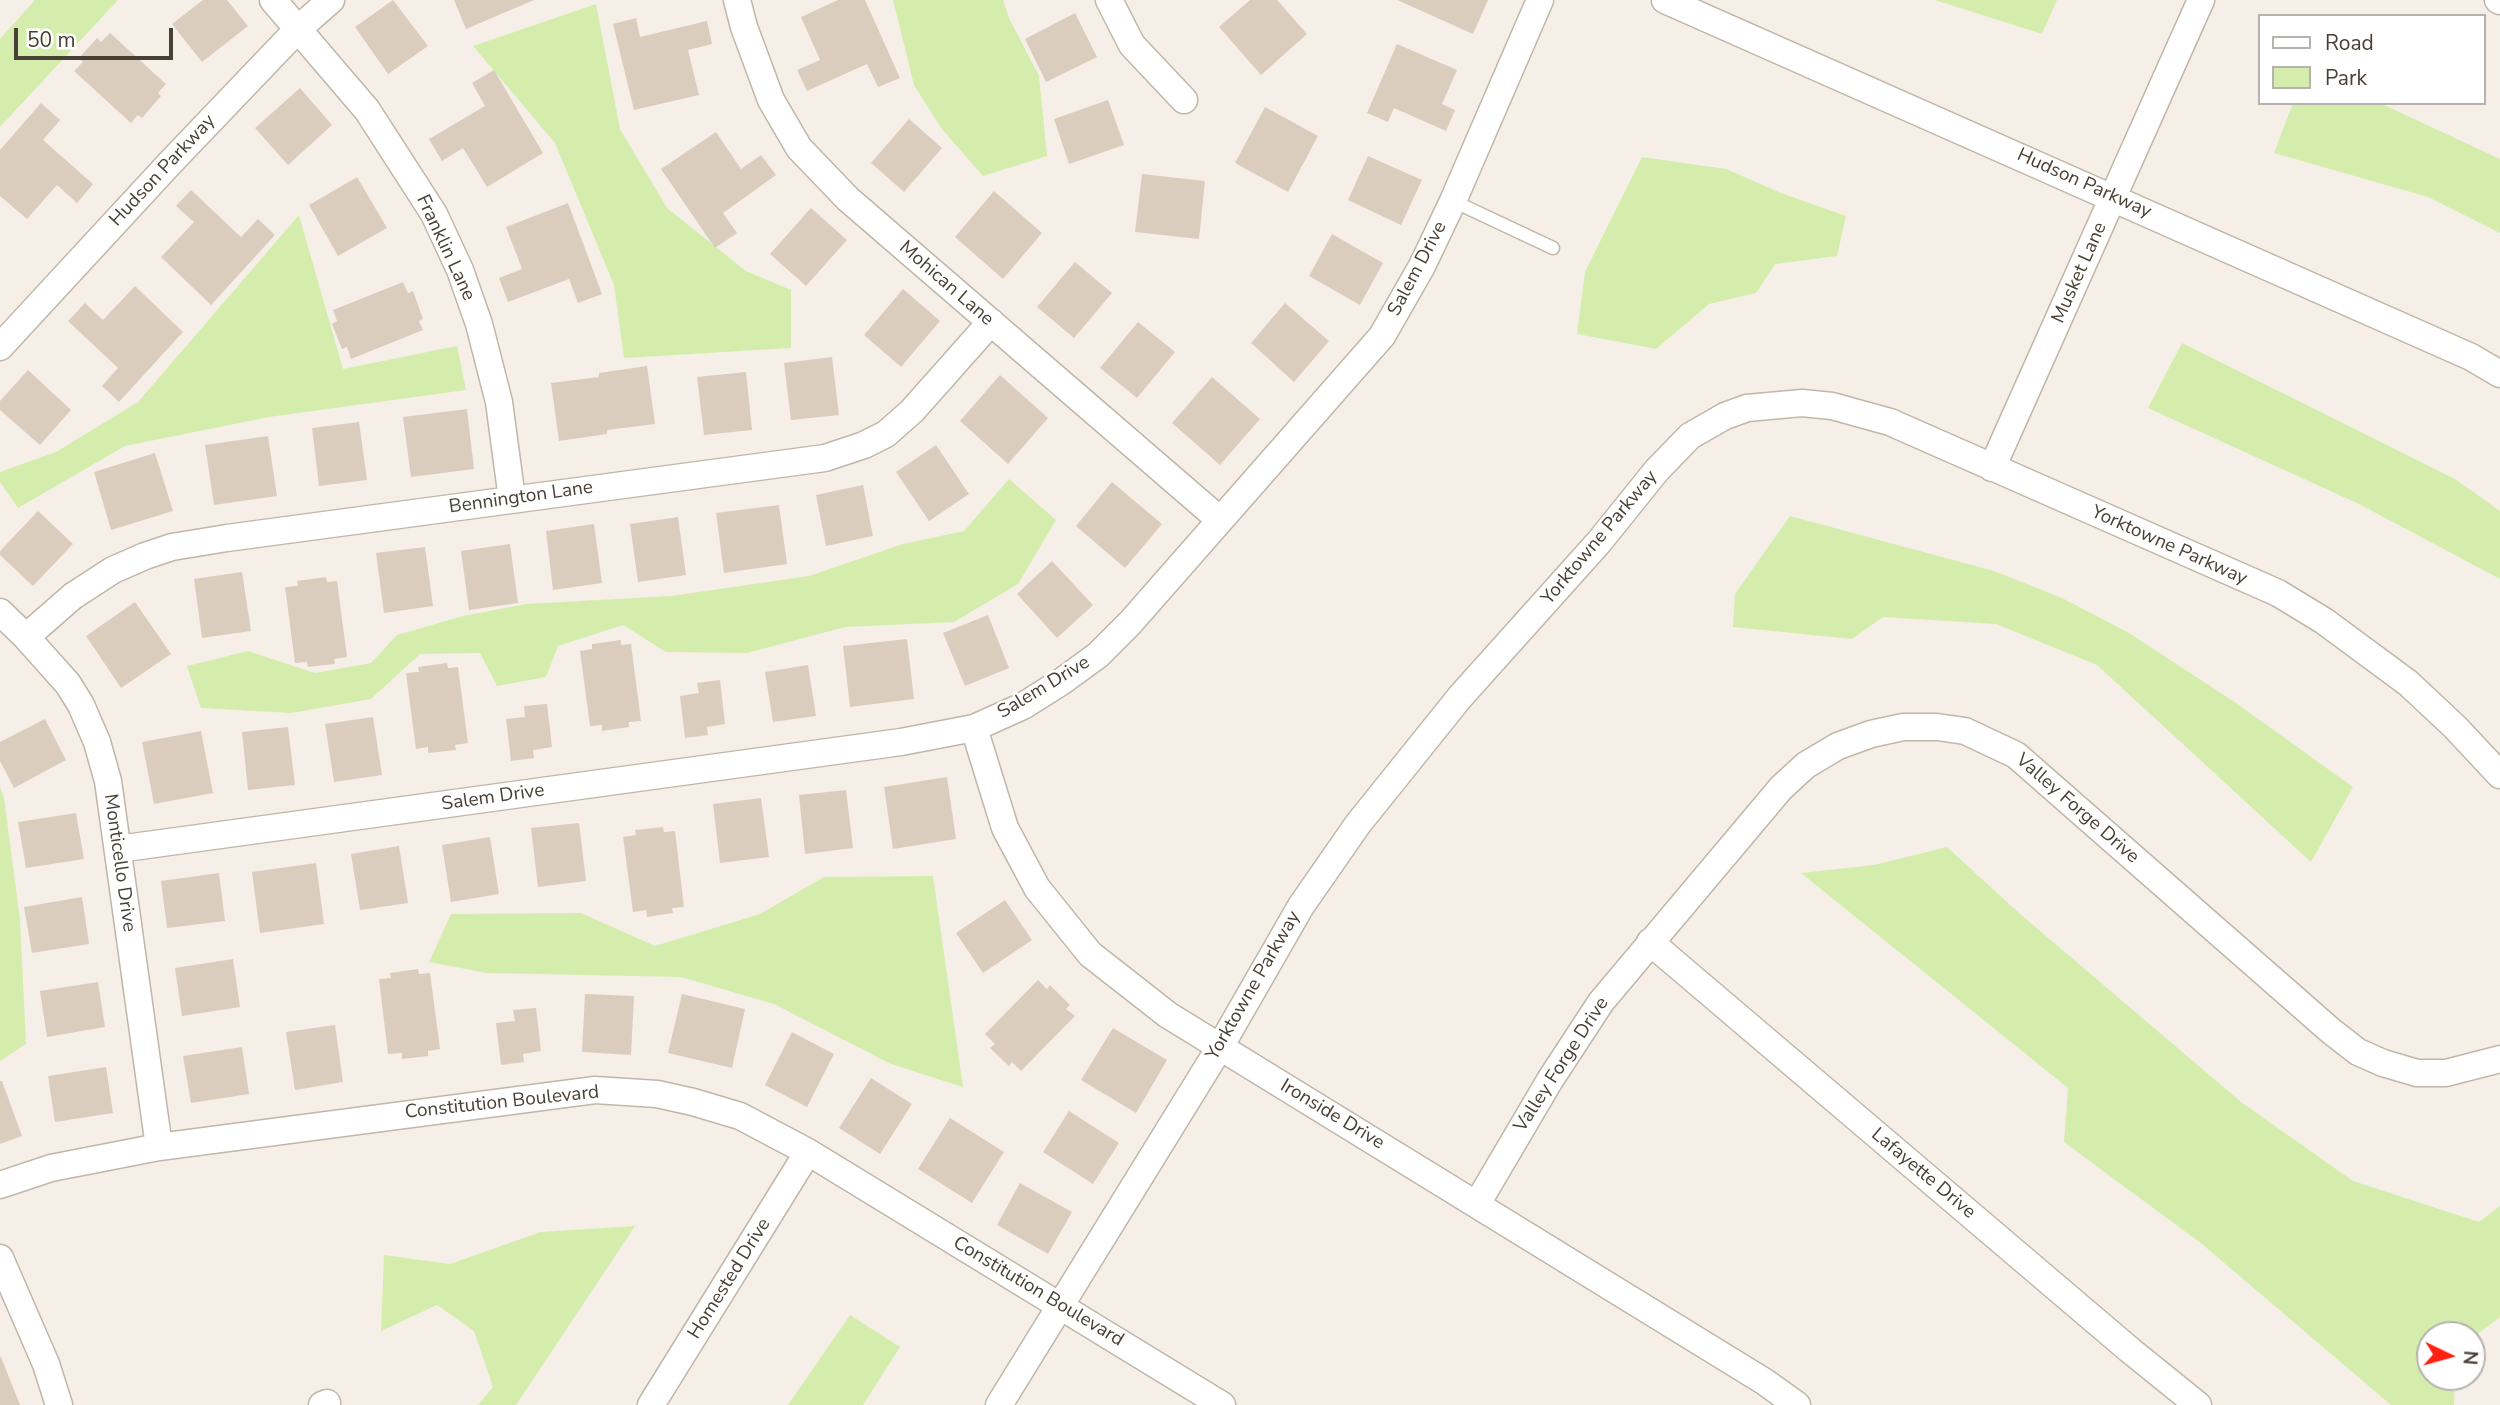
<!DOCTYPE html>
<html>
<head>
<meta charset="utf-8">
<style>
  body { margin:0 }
  #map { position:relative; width:2500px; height:1405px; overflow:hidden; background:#f5efe7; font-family:"Nunito Sans",sans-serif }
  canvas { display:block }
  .legend { position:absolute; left:2258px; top:14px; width:228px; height:91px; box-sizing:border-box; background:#fff; border:2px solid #b6b2ae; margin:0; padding:9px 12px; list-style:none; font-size:21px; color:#483f35 }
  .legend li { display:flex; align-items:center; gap:14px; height:35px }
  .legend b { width:35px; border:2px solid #b6b2ae }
  .north { position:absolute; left:2416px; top:1321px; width:70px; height:70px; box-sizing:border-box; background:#fff; border:2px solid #b6b2ae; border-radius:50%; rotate:95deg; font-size:19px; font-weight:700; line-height:28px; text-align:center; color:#483f35 }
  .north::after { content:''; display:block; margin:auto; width:24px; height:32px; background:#ff2213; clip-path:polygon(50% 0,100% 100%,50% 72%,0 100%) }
  .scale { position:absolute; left:14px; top:28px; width:159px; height:32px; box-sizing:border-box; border:4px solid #483f35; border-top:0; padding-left:9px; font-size:21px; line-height:24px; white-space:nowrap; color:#483f35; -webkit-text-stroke:5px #fff; paint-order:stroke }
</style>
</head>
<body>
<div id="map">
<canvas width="2500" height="1405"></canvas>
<ul class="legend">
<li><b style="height:9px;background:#fff"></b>Road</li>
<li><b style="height:19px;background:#d5edac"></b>Park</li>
</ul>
<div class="north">N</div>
<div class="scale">50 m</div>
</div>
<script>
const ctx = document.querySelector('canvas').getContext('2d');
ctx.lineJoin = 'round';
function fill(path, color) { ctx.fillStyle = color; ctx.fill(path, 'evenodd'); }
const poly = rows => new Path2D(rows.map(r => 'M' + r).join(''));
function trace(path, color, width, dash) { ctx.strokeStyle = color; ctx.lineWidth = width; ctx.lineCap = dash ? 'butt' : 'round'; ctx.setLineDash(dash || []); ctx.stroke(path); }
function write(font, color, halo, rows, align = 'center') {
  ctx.font = font + ' "Nunito Sans",sans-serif'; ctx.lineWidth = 5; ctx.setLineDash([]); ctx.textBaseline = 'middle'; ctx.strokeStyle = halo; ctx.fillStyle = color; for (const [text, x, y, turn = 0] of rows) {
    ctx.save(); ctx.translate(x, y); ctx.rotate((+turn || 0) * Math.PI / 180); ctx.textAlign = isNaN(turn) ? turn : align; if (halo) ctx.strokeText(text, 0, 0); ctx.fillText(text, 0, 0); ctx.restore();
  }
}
fill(poly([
  [35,0,118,0,0,127,0,39],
  [893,0,1003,0,1009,18,1039,76,1047,156,983,176,941,128,914,85],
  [1935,0,2057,0,2042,34],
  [596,4,620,129,667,208,746,271,791,290,791,348,624,358,614,285,555,143,473,46],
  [2293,103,2380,103,2500,159,2500,233,2428,197,2274,153],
  [1642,157,1726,169,1781,193,1846,216,1837,256,1775,264,1756,293,1709,304,1656,349,1577,334,1585,272],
  [299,215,343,369,457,346,466,390,269,417,125,446,18,508,0,482,0,472,56,452,138,402],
  [2182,343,2455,479,2500,511,2500,579,2359,504,2148,408],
  [1009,479,1056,520,1018,584,954,622,845,627,747,653,666,652,623,625,558,646,546,677,497,686,480,653,420,654,371,699,291,713,201,708,187,666,248,651,315,673,371,663,397,635,463,616,526,604,671,596,809,576,903,544,964,531],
  [1790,516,1994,571,2062,598,2129,633,2236,703,2353,787,2311,862,2097,665,1996,624,1883,617,1852,639,1733,627,1735,594],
  [0,787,4,798,20,920,26,1044,0,1061],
  [1947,847,2019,913,2241,1102,2353,1181,2479,1222,2500,1206,2500,1317,2472,1338,2472,1335,2430,1335,2430,1377,2455,1377,2454,1405,2391,1405,2202,1244,2064,1142,2068,1088,1801,873,1874,865],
  [933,876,963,1087,891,1064,774,1004,681,977,487,973,429,962,451,914,581,913,655,946,760,914,824,877],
  [635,1226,516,1405,478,1405,493,1387,474,1331,437,1305,381,1331,384,1255,450,1264,541,1232],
  [850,1315,900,1347,863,1405,788,1405]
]), '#d5edac');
fill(poly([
  [203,0,227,0,248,26,202,62,172,24],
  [393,0,428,46,388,74,355,27],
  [454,0,534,0,466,29],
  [838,0,865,0,900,78,878,87,867,64,807,91,797,70,820,60,801,17],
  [1250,0,1277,0,1307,34,1261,75,1219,27],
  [1397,0,1488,0,1473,34],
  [1075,13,1097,57,1046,82,1025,39],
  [636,18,640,37,707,21,712,44,688,50,699,95,634,110,613,24],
  [110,33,166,84,158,93,161,96,142,118,138,115,131,123,74,71,83,62,79,58,97,38,101,42],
  [1397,44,1457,70,1442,104,1455,110,1446,131,1394,108,1388,122,1367,113],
  [494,70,543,153,487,187,463,148,442,161,429,139,485,106,472,83],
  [300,88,332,125,288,165,255,128],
  [1108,100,1124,145,1069,164,1054,119],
  [41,103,60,120,43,140,93,184,77,203,57,185,27,219,0,196,0,150],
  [1265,107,1318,136,1288,192,1235,163],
  [909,119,942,148,904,192,871,163],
  [716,132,741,169,761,155,776,175,723,213,737,233,715,248,661,169],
  [1368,156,1422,180,1401,225,1348,200],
  [1142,174,1205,181,1199,239,1135,232],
  [357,177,387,228,338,256,309,205],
  [191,190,241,237,258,219,275,235,211,305,161,257,194,222,176,206],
  [994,191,1042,233,1003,279,955,237],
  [568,203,602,294,578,303,569,279,508,302,499,278,522,269,506,227],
  [811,208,847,240,806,286,770,254],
  [1332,234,1383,263,1360,305,1309,276],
  [1075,262,1112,293,1074,338,1037,307],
  [403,282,408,293,413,291,423,319,419,321,423,330,351,359,347,347,342,349,332,324,337,321,333,310],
  [135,286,183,332,119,402,102,386,118,368,68,321,85,303,103,320],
  [903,289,940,321,901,367,864,335],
  [1285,303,1329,341,1294,382,1251,343],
  [1138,322,1175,352,1137,398,1100,368],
  [832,357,839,415,791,420,784,363],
  [647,366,655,424,607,430,607,434,559,441,551,383,599,377,599,373],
  [28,370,71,410,40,445,0,410,0,401],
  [746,372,752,430,704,435,697,377],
  [1000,375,1048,418,1008,464,960,421],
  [1212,377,1260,419,1220,465,1172,423],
  [467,409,474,469,411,477,403,417],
  [359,422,367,480,319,486,312,428],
  [268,436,277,496,214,505,205,445],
  [936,445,969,494,929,521,896,472],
  [155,453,173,511,111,530,94,472],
  [1112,482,1162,524,1125,568,1076,526],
  [863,485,873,536,826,546,816,495],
  [779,505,787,564,724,573,716,513],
  [38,511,73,544,33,586,0,555,0,551],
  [678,517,686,575,638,582,630,524],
  [594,524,602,583,553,590,546,531],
  [510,544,518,603,469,610,461,551],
  [425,547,433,606,384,613,376,553],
  [1052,561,1093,605,1057,638,1017,594],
  [242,572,251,631,202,638,194,579],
  [326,577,327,582,337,581,347,657,334,659,335,664,308,667,307,662,295,663,285,587,298,586,297,581],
  [135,602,171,654,121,688,86,636],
  [988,615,1009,668,965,686,943,633],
  [907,639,914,699,850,707,843,646],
  [621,640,621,645,631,644,641,721,629,722,629,727,602,731,602,725,590,726,580,651,592,649,592,644],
  [447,663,448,668,458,667,468,743,455,745,456,750,428,753,428,747,416,749,406,673,419,672,418,667],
  [808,665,816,716,773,722,765,672],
  [720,680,725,724,707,727,708,735,685,738,680,696,699,693,697,683],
  [547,704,552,747,533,750,534,758,511,761,506,719,525,717,524,706],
  [373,717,382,775,334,782,325,724],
  [45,719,66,760,14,788,0,761,0,742],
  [288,727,295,785,248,790,242,732],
  [201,731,213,793,154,804,142,742],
  [947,777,956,839,893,849,884,787],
  [846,790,853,848,805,854,799,795],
  [761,798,769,857,720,863,713,804],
  [76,813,84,859,26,868,18,822],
  [579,823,586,881,538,887,531,828],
  [663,827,664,832,675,831,684,907,672,908,673,913,647,917,646,910,633,912,623,837,636,835,635,830],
  [490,837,499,894,451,902,442,845],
  [399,846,408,903,360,910,351,854],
  [316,863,324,924,260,933,252,872],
  [219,873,225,921,167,928,161,881],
  [82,897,89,944,32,953,24,907],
  [1005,900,1032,940,983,973,956,933],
  [233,959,240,1007,182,1016,175,968],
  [418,969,419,974,430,973,440,1049,428,1051,428,1056,402,1059,402,1053,388,1054,379,979,391,978,390,973],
  [1038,980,1047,989,1050,985,1070,1005,1066,1009,1075,1016,1021,1071,1012,1062,1009,1066,990,1048,995,1044,985,1034],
  [98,982,105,1027,47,1037,40,991],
  [585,994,634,996,631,1055,582,1052],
  [682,994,745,1009,732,1068,668,1053],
  [536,1008,541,1051,523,1054,524,1062,501,1065,496,1023,515,1021,513,1010],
  [335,1025,343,1082,295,1090,286,1032],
  [1113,1028,1167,1060,1136,1113,1081,1080],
  [792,1032,834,1054,807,1107,765,1085],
  [242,1047,249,1094,191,1103,183,1056],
  [106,1067,113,1113,55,1122,48,1076],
  [871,1078,912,1104,880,1154,839,1128],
  [0,1081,2,1081,22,1136,0,1144],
  [1069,1111,1119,1143,1093,1184,1043,1152],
  [950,1118,1004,1152,972,1203,918,1169],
  [1020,1183,1072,1212,1048,1254,997,1225],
  [0,1357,1,1357,20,1405,0,1405]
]), '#dbcdbe');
const service = poly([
  [1453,201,1553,248]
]);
const minor = poly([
  [273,0,367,110,434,214,460,270,479,324,499,402,512,499],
  [737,0,744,27,771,100,799,148,848,199,1220,520],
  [1109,0,1132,45,1184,100],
  [1665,0,2471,357,2500,374],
  [2498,0,2500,1],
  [0,347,170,163,298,29,331,0],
  [1992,468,2201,0],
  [0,612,26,637,68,684,81,705,97,742,108,781,159,1147],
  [26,637,73,596,113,570,145,556,172,547,227,538,825,458,864,445,886,434,912,411,991,322],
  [974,728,1005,828,1037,888,1090,954,1168,1015,1765,1382,1797,1405],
  [118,849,901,742,974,728,1023,706,1061,682,1098,655,1130,623,1382,336,1422,266,1453,201,1540,0],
  [1650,942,2131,1351,2198,1405],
  [0,1185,51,1168,159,1147,595,1090,657,1094,693,1102,740,1116,808,1152,1222,1405],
  [1477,1204,1550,1080,1601,1002,1781,788,1806,765,1838,746,1871,734,1903,727,1937,727,1965,731,2016,755,2331,1031,2358,1052,2383,1063,2417,1073,2446,1073,2500,1059],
  [0,1258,46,1364,59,1405],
  [322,1405,327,1403],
  [651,1405,808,1152],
  [999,1405,1220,1047,1301,906,1358,824,1460,697,1599,542,1657,470,1690,436,1725,416,1747,408,1802,403,1832,406,1890,422,2278,593,2324,621,2408,683,2455,727,2500,775]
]);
trace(service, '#c1b6a8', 15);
trace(minor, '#c1b6a8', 29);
trace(service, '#fff', 12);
trace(minor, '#fff', 26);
write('19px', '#483f35', '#fff', [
  ["Hudson Parkway",163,171,-47],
  ["Hudson Parkway",2084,184,24],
  ["Franklin Lane",445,248,65],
  ["Salem Drive",1418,269,-62],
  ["Musket Lane",2080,273,-66],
  ["Mohican Lane",946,284,41],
  ["Bennington Lane",521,498,-8],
  ["Yorktowne Parkway",1600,538,-50],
  ["Yorktowne Parkway",2169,546,24],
  ["Salem Drive",1044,688,-31],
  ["Salem Drive",493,798,-8],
  ["Valley Forge Drive",2077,809,41],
  ["Monticello Drive",119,863,82],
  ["Yorktowne Parkway",1254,986,-60],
  ["Valley Forge Drive",1562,1065,-57],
  ["Constitution Boulevard",502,1103,-6],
  ["Ironside Drive",1332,1115,31],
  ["Lafayette Drive",1923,1174,40],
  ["Homested Drive",730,1279,-58],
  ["Constitution Boulevard",1038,1292,31]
]);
</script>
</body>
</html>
